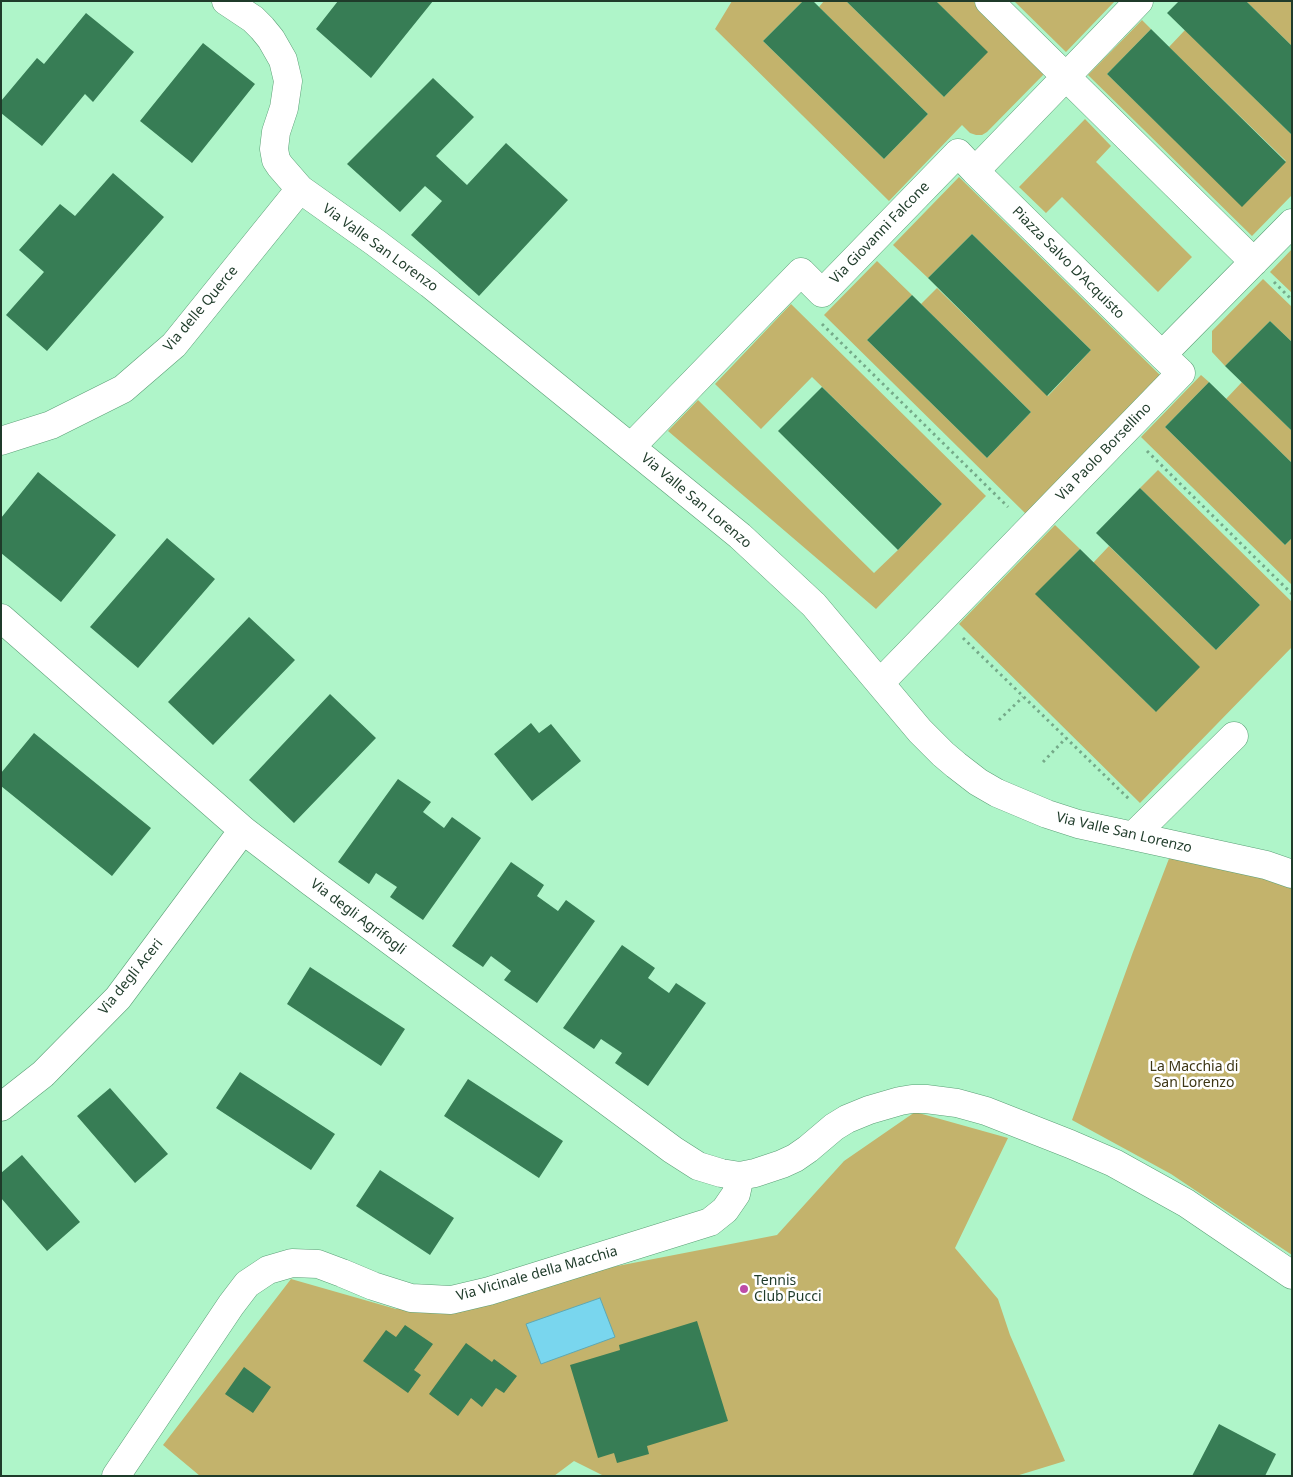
<!DOCTYPE html>
<html>
<head>
<meta charset="utf-8">
<style>
  body { margin:0 }
  #map { position:relative; width:1293px; height:1477px; overflow:hidden; background:#aff5c9; font-family:"Noto Sans",sans-serif }
  canvas { display:block }
  .frame { position:absolute; inset:0; border:2px solid #1f3b2a; pointer-events:none }
</style>
</head>
<body>
<div id="map">
<canvas width="1293" height="1477"></canvas>
<div class="frame"></div>
</div>
<script>
const ctx = document.querySelector('canvas').getContext('2d');
ctx.lineJoin = 'round';
function fill(path, color) { ctx.fillStyle = color; ctx.fill(path, 'evenodd'); }
const poly = rows => new Path2D(rows.map(r => 'M' + r).join(''));
function trace(path, color, width, dash) { ctx.strokeStyle = color; ctx.lineWidth = width; ctx.lineCap = dash ? 'butt' : 'round'; ctx.setLineDash(dash || []); ctx.stroke(path); }
function write(font, color, halo, rows, align = 'center') {
  ctx.font = font + ' "Noto Sans",sans-serif'; ctx.lineWidth = 5; ctx.setLineDash([]); ctx.textBaseline = 'middle'; ctx.strokeStyle = halo; ctx.fillStyle = color; for (const [text, x, y, turn = 0] of rows) {
    ctx.save(); ctx.translate(x, y); ctx.rotate((+turn || 0) * Math.PI / 180); ctx.textAlign = isNaN(turn) ? turn : align; if (halo) ctx.strokeText(text, 0, 0); ctx.fillText(text, 0, 0); ctx.restore();
  }
}
fill(poly([
  [732,1,803,1,763,41,884,159,928,114,819,7,824,1,846,1,944,97,987,52,936,1,973,1,1045,73,987,132,982,135,976,135,970,133,962,125,889,201,715,29],
  [1014,1,1034,1,1035,2,1037,1,1115,1,1066,52],
  [1246,1,1292,1,1292,46],
  [1142,20,1151,29,1107,74,1242,206,1286,161,1169,47,1185,30,1292,135,1292,195,1252,236,1088,75],
  [1085,119,1111,146,1096,162,1192,257,1158,292,1062,197,1046,213,1019,187],
  [959,177,1160,375,1026,514,824,315,877,261,912,295,867,340,987,458,1031,412,921,304,937,288,1048,396,1091,350,972,234,928,278,893,245],
  [1292,249,1292,293,1270,272],
  [1263,279,1292,307,1292,342,1270,321,1225,366,1212,352,1212,331],
  [791,304,986,496,876,609,668,431,698,400,874,573,898,550,942,504,812,377,761,429,715,384],
  [1201,375,1209,382,1165,427,1285,545,1292,538,1292,585,1141,437],
  [1242,382,1292,431,1292,463,1226,399],
  [1158,470,1292,602,1292,647,1140,803,959,624,1055,525,1080,549,1036,594,1156,712,1093,563,1109,546,1216,650,1260,605,1140,488],
  [1170,856,1253,872,1292,887,1292,1255,1171,1174,1072,1120,1133,952],
  [915,1112,1008,1138,955,1248,998,1299,1010,1335,1065,1461,1016,1476,604,1476,574,1461,554,1476,200,1476,163,1445,291,1279,396,1309,777,1235,844,1161]
]), '#c3b36c');
const water = poly([
  [600,1298,615,1337,541,1364,526,1324,600,1298]
]);
fill(water, '#79d6ee');
trace(water, '#5ea8b3', 1);
fill(poly([
  [338,1,433,1,371,78,316,29],
  [803,1,813,1,928,114,884,159,763,41],
  [846,1,936,1,988,52,944,97],
  [1179,1,1246,1,1292,46,1292,135,1167,13],
  [86,13,134,52,93,102,85,94,42,146,1,113,1,101,37,58,44,64],
  [1151,29,1286,162,1242,207,1107,74],
  [203,43,255,84,192,163,140,121],
  [433,78,474,117,436,156,467,185,506,143,568,200,479,296,411,235,442,201,425,186,400,212,347,164],
  [113,173,164,217,47,351,6,315,44,272,19,250,60,204,75,216],
  [972,234,1091,350,1047,396,928,278],
  [912,295,1031,412,987,458,867,340],
  [1270,321,1292,342,1292,431,1225,366],
  [1209,382,1292,463,1292,538,1285,545,1165,427],
  [822,387,942,504,898,550,778,431],
  [38,472,116,535,61,602,1,553,1,518],
  [1140,488,1260,605,1216,650,1096,533],
  [167,538,215,579,138,668,90,627],
  [1080,549,1200,667,1156,712,1035,594],
  [249,617,295,660,213,745,168,702],
  [330,694,376,738,294,823,249,780],
  [531,723,539,733,551,724,581,761,532,801,494,754],
  [34,733,151,828,112,876,1,786,1,773],
  [398,779,431,802,423,812,444,828,452,817,481,838,423,920,390,897,397,887,376,873,369,884,338,862],
  [511,862,544,885,537,896,558,911,566,900,595,921,537,1003,504,980,511,971,491,956,483,967,452,946],
  [622,945,655,968,648,978,669,993,676,983,706,1003,648,1086,615,1063,622,1053,601,1039,594,1049,563,1028],
  [310,967,405,1029,381,1066,287,1004],
  [240,1072,335,1134,311,1170,216,1108],
  [468,1079,563,1141,539,1178,444,1116],
  [110,1088,168,1154,135,1183,77,1116],
  [22,1155,80,1222,47,1251,1,1198,1,1173],
  [380,1170,454,1218,430,1255,356,1206],
  [697,1321,728,1421,647,1446,649,1454,617,1463,614,1453,598,1458,570,1365,620,1350,619,1345],
  [405,1325,433,1344,414,1370,421,1375,408,1393,363,1361,386,1330,396,1337],
  [466,1343,492,1362,494,1359,517,1376,504,1393,496,1388,482,1407,471,1398,458,1416,429,1394],
  [244,1367,271,1387,253,1413,225,1394],
  [1219,1424,1276,1454,1265,1476,1192,1476]
]), '#377d55');
const minor = poly([
  [226,1,253,19,262,28,271,39,283,60,288,81,284,108,276,132,274,149,276,160,280,166,300,189,376,243,430,284,740,536,814,605,920,731,943,754,956,765,978,782,997,793,1047,814,1078,824,1266,865,1292,874],
  [989,1,1254,262],
  [975,171,1162,355],
  [1,441,51,425,123,389,174,345,300,189],
  [631,447,801,272,822,293,958,153,975,171,1139,1],
  [1,618,243,830,311,882,673,1150,698,1166,721,1173,740,1176,755,1173,782,1164,795,1158,808,1149,834,1127,847,1119,869,1110,900,1101,912,1099,926,1099,957,1103,986,1111,1070,1144,1114,1163,1186,1203,1292,1275],
  [880,683,1181,373,1162,355,1292,223],
  [1133,836,1234,736],
  [1,1107,43,1074,118,998,243,830],
  [116,1476,231,1305,247,1284,268,1270,292,1263,318,1264,342,1273,373,1286,411,1298,451,1300,489,1291,710,1222,725,1210,736,1194,740,1176]
]);
trace(minor, '#5b9f76', 29);
trace(poly([
  [1274,282,1292,300],
  [822,324,1008,507],
  [1147,451,1292,594],
  [963,638,1129,799],
  [999,720,1023,697],
  [1043,762,1066,738]
]), '#75aa89', 3, [2.5, 4]);
trace(minor, '#fff', 28);
for (const [x, y, r, color] of [
  [744,1289,5,"#be4ca7"]
]) { const dot = new Path2D(); dot.arc(x, y, r, 0, 2 * Math.PI); ctx.fillStyle = color; ctx.fill(dot); trace(dot, '#fff', 2); }
write('14px', '#1f3b2a', '#fff', [
  ["Via Giovanni Falcone",880,233,-46],
  ["Via Valle San Lorenzo",380,248,36],
  ["Piazza Salvo D'Acquisto",1068,263,45],
  ["Via delle Querce",201,309,-50],
  ["Via Paolo Borsellino",1104,452,-46],
  ["Via Valle San Lorenzo",696,501,40],
  ["Via Valle San Lorenzo",1124,833,13],
  ["Via degli Agrifogli",358,917,37],
  ["Via degli Aceri",131,977,-51],
  ["Via Vicinale della Macchia",537,1274,-16]
]);
write('14px', '#3d3615', '#fff', [
  ["La Macchia di",1194,1067],
  ["San Lorenzo",1194,1083]
]);
write('14px', '#1f3b2a', '#fff', [
  ["Tennis",754,1281],
  ["Club Pucci",754,1297]
], 'left');
</script>
</body>
</html>
